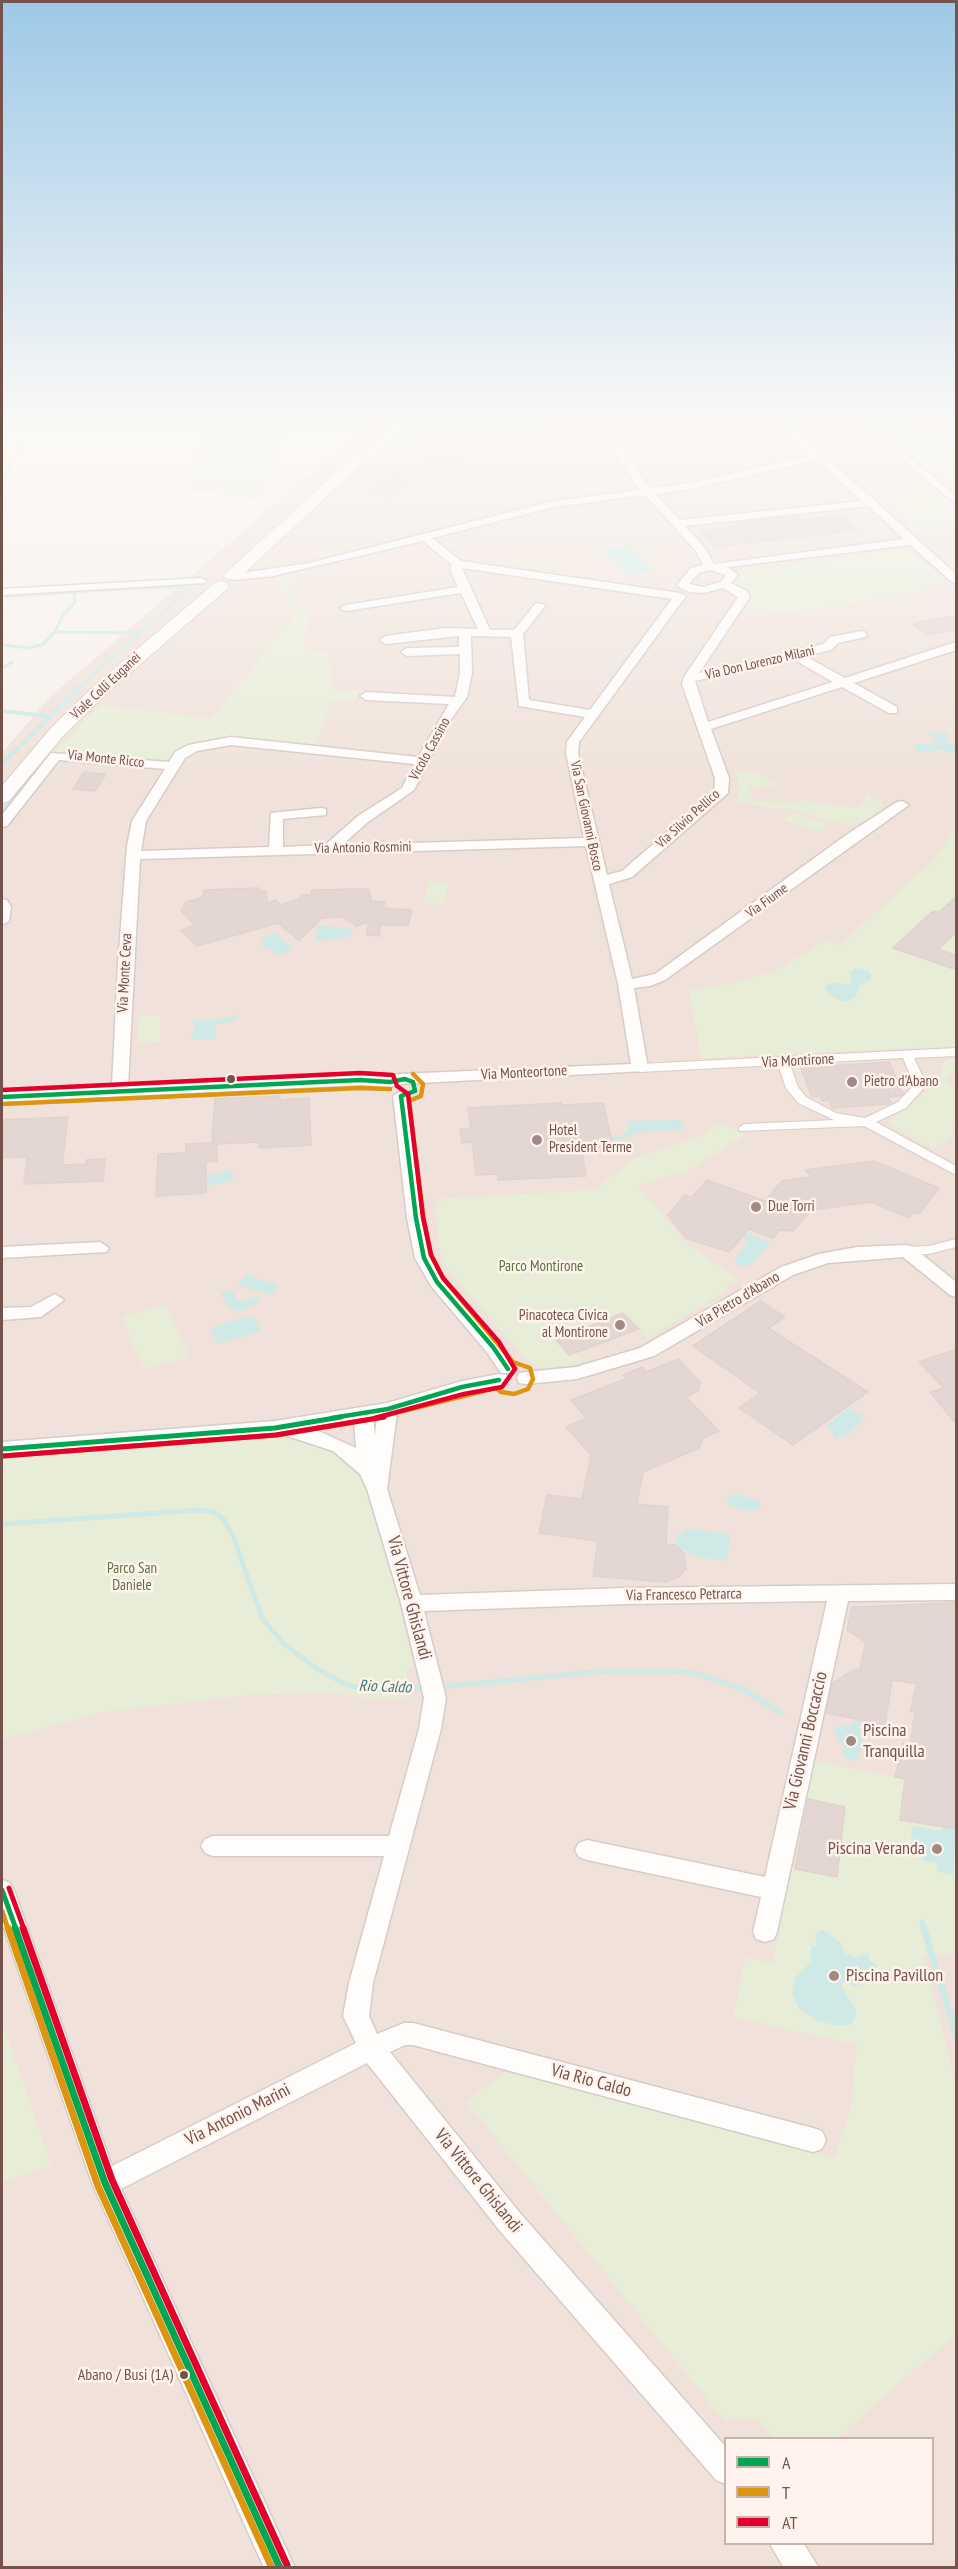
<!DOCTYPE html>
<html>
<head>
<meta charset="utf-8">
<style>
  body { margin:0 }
  #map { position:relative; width:958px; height:2569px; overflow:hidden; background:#f7f1ec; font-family:"PT Sans Narrow",sans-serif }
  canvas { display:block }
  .frame { position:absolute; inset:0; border:3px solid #75524c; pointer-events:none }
  .legend { position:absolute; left:724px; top:2437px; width:210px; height:108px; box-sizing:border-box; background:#fff4ed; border:2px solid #c8b3ad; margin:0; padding:8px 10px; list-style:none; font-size:18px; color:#75524c }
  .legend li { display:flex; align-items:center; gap:12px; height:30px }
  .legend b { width:30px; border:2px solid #c8b3ad }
</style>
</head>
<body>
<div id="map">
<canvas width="958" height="2569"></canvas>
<div class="frame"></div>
<ul class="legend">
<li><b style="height:8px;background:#00a651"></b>A</li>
<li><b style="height:8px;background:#dd950f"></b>T</li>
<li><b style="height:8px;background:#e4002b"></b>AT</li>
</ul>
</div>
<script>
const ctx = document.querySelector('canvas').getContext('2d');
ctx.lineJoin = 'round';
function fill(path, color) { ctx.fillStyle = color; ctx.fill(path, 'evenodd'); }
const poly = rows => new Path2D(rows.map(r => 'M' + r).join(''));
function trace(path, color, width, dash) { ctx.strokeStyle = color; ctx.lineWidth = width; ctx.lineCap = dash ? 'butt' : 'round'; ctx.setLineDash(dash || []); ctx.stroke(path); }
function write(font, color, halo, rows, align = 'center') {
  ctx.font = font + ' "PT Sans Narrow",sans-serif'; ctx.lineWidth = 5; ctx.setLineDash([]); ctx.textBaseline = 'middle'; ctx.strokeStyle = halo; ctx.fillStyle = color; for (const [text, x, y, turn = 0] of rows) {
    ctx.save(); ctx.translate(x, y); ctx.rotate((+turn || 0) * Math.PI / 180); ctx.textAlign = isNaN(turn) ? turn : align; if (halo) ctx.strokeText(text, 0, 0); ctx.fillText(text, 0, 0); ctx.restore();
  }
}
fill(poly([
  [366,426,956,426,956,2567,2,2568,2,753,51,696],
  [726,2438,932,2438,932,2544,726,2544]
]), '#f0e2da');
fill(poly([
  [204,426,288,426,262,500,224,499,225,494,185,493],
  [409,426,541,426,549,438,383,448],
  [874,426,908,426,918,435,942,433,956,444,956,495],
  [906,476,918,477,925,481,956,507,956,528,912,533,905,528,908,523,899,507,923,501,918,495,894,485,897,480],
  [897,552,916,555,945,582,841,606,785,613,740,608,749,593,731,582,742,572,757,569],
  [306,569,309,573,285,580,301,612,306,611,309,616,303,647,314,654,329,652,332,691,359,691,355,702,332,701,315,746,233,738,213,739,190,745,167,762,54,752,100,705,211,719,295,616,276,576],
  [735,771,758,773,779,785,748,789,756,802,807,801,856,808,863,803,867,793,884,805,869,819,849,826,787,808,769,808,738,801,737,791,740,788],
  [793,813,829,824,820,832,783,820],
  [956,829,956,1046,701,1058,689,990,730,984,776,971,825,940,840,945,934,859],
  [429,881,449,883,443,904,423,903],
  [161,1015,160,1042,137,1043,140,1016],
  [945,1059,956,1059,956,1072,949,1076,946,1082,956,1091,956,1113,952,1120,953,1136,933,1149,893,1127,890,1122,891,1119,929,1090,942,1071],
  [722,1123,744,1135,689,1171,638,1185,684,1240,739,1280,727,1283,729,1289,659,1332,646,1338,623,1313,556,1340,569,1355,576,1353,584,1363,539,1368,528,1361,446,1268,441,1257,435,1207,442,1203,434,1199,595,1190,632,1159,700,1137],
  [165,1305,190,1357,144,1369,121,1317],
  [280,1437,302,1437,322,1442,358,1468,365,1482,387,1554,413,1664,406,1672,411,1698,377,1700,331,1692,247,1695,104,1712,2,1739,2,1458],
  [813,1761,905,1779,901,1820,956,1829,956,1953,923,1956,956,2086,956,2334,837,2438,774,2438,757,2419,724,2420,466,2102,511,2068,788,2139,835,2159,852,2102,857,2044,733,2018,746,1957,772,1963,791,1868,837,1877,845,1807,806,1799],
  [2,2022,51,2165,2,2182]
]), '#e8edd7');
fill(poly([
  [631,545,653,571,625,574,603,548],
  [946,732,949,743,956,745,956,755,942,750,918,752,913,744,933,743,935,741,928,733],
  [316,925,350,929,354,932,347,937,319,941,315,938,319,932,314,927],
  [276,933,294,950,278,955,271,949,263,948,264,944,260,938],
  [857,968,868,971,871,975,870,980,860,985,855,998,844,1002,829,995,824,986,834,983,852,984,849,978,851,974,848,973],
  [236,1015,239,1017,231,1022,216,1024,216,1039,191,1039,195,1026,193,1020,219,1020],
  [680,1120,685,1129,683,1130,633,1133,632,1136,617,1140,625,1140,629,1147,614,1149,611,1137,623,1136,624,1132,629,1130,627,1123,631,1121],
  [231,1170,234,1180,218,1184,204,1186,199,1177],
  [746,1233,771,1243,752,1264,742,1267,736,1263,735,1258,749,1241,742,1238],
  [247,1275,278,1285,271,1295,238,1285],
  [228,1290,235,1293,236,1299,244,1301,256,1296,260,1302,241,1311,232,1310,220,1294],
  [248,1317,254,1317,261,1331,217,1344,210,1328],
  [849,1408,865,1418,845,1436,834,1439,833,1432,825,1426],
  [736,1494,758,1500,761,1508,750,1511,730,1506,726,1498],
  [685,1529,730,1534,727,1561,695,1557,690,1555,685,1549,681,1550,675,1545,678,1533,684,1533],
  [857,1719,863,1721,858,1727,863,1743,858,1758,854,1761,847,1759,842,1752,844,1748,834,1731,837,1726,851,1725],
  [913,1826,941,1831,942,1827,956,1829,953,1875,937,1871,938,1863,925,1861,911,1837],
  [822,1929,840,1942,844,1953,855,1957,868,1953,869,1960,877,1965,874,1975,866,1983,854,1986,845,1982,841,1985,856,2010,855,2019,849,2025,838,2026,815,2020,800,2009,792,1995,795,1978,812,1961,809,1954,812,1946,817,1946,815,1934]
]), '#cee9e6');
trace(poly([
  [2,479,5,479,30,426],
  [2,597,121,589,184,587,188,590,80,686],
  [55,632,140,633],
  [2,645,29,648,42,645,55,632,63,615,75,602,74,592],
  [2,668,12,662]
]), '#cee9e6', 3);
trace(poly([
  [2,711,48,716],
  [2,764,81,685],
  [2,811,12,796]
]), '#cee9e6', 4);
trace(poly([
  [2,1524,199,1510,214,1512,224,1520,233,1536,262,1618,284,1644,317,1669,347,1685,368,1690,428,1688],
  [439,1687,606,1671,671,1671,698,1674,740,1688,782,1713],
  [922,1922,924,1929]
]), '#cee9e6', 5);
trace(poly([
  [924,1928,956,2034]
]), '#cee9e6', 7);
const building = poly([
  [437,450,464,454,449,467,422,464,437,450],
  [394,473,420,477,393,497,366,493,394,473],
  [842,515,858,530,716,547,701,532,741,526,738,523,796,516,801,520,842,515],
  [957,616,957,629,927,635,913,625,917,625,914,623,957,616],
  [84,772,106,774,95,791,73,789,84,772],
  [259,888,259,891,266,891,267,903,276,900,280,905,300,899,301,895,311,895,312,890,363,889,369,890,371,901,385,902,383,908,412,910,408,925,381,925,379,936,366,935,369,922,356,926,344,917,322,918,299,940,278,923,197,946,181,930,195,925,181,911,186,902,202,898,204,890,259,888],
  [957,896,957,932,938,949,957,956,957,970,893,948,933,911,939,912,957,896],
  [889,1062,903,1094,900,1096,888,1097,891,1103,888,1104,832,1108,829,1100,822,1101,821,1096,812,1097,801,1068,889,1062],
  [280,1096,280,1100,309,1098,311,1145,259,1148,259,1142,217,1144,217,1161,206,1162,206,1193,156,1196,158,1154,186,1153,186,1144,212,1143,215,1099,280,1096],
  [561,1103,561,1105,603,1103,614,1150,582,1152,586,1176,498,1180,498,1174,476,1175,472,1142,462,1143,460,1129,471,1129,468,1108,561,1103],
  [68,1117,62,1165,86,1164,86,1160,105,1159,103,1181,24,1184,27,1157,2,1158,2,1120,68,1117],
  [873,1161,939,1188,919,1214,913,1212,909,1218,872,1202,811,1210,793,1231,779,1230,773,1238,749,1229,729,1252,686,1238,668,1215,685,1195,691,1198,707,1180,765,1201,782,1181,811,1177,806,1170,873,1161],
  [761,1301,785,1317,768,1328,868,1392,793,1445,739,1408,760,1393,693,1346,761,1301],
  [623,1313,639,1329,569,1355,556,1340,623,1313],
  [957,1349,957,1425,930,1392,944,1388,919,1362,957,1349],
  [678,1359,700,1382,698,1391,686,1397,719,1431,703,1438,699,1448,643,1472,637,1504,668,1507,666,1544,675,1545,684,1554,686,1569,679,1577,665,1582,593,1576,598,1541,539,1533,547,1495,582,1499,591,1455,566,1427,586,1418,571,1400,626,1379,623,1375,642,1367,646,1372,678,1359],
  [957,1603,957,1829,900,1820,905,1779,895,1777,903,1743,910,1745,915,1712,910,1711,917,1684,892,1680,885,1725,826,1713,833,1683,851,1671,860,1669,866,1642,847,1630,852,1607,957,1603],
  [808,1799,845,1807,837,1877,795,1869,808,1799]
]);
fill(building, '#e4d7d3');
trace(building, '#e0d3ce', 1.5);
const pedestrian = poly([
  [956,1048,956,1056,914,1058,923,1077,923,1089,906,1108,876,1122,956,1166,956,1175,864,1126,740,1131,738,1128,744,1124,834,1120,798,1103,786,1088,778,1065,640,1072,634,1068,640,1064,956,1048],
  [903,1058,911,1077,911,1088,898,1102,865,1118,836,1113,806,1097,798,1087,790,1064,903,1058],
  [956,1239,956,1247,929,1254,907,1255,900,1251,907,1247,929,1246,956,1239]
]);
const minor = poly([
  [780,426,791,426,823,454,956,574,956,583,952,582,910,545,727,567,738,575,731,583,747,591,750,597,699,673,823,644,830,637,862,631,866,633,866,637,838,643,831,650,805,656,845,678,956,642,956,650,854,683,897,707,897,713,889,713,842,687,711,729,729,778,728,793,632,877,609,884,632,979,655,974,846,835,897,802,902,801,909,805,665,980,650,986,634,988,648,1068,646,1071,401,1084,390,1087,360,1085,2,1102,2,1092,112,1087,118,964,127,846,132,821,165,769,59,760,7,826,2,827,2,815,51,753,169,762,175,752,188,745,231,737,418,757,449,704,366,700,360,696,366,692,455,697,460,673,460,654,407,656,401,652,407,648,459,647,459,636,386,644,380,640,386,636,445,628,478,629,461,593,346,611,340,608,346,605,458,587,450,570,452,565,423,541,273,576,233,580,229,579,229,575,309,563,554,501,640,490,602,433,607,430,610,431,650,488,692,483,811,455,780,426],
  [816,460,862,501,680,520,655,494,692,489,816,460],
  [645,495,696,551,703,565,691,568,677,585,679,587,689,592,704,593,723,588,738,597,684,677,682,684,715,778,714,792,622,871,607,875,578,753,579,742,686,596,680,593,461,561,432,538,554,507,645,495],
  [868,506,904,539,714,564,705,548,685,526,868,506],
  [462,568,672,599,590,710,529,700,523,634,546,605,536,603,514,630,490,630,462,568],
  [710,570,726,575,720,582,703,587,689,584,699,573,710,570],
  [471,636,511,637,519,706,585,717,567,742,566,753,584,838,342,845,368,822,414,790,449,722,467,697,472,673,471,636],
  [793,659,833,682,708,722,695,681,793,659],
  [231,745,414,764,402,788,358,816,325,845,283,847,283,819,326,815,326,809,321,808,271,813,269,847,141,851,146,821,185,758,197,751,231,745],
  [586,846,618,984,631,1064,399,1074,389,1077,360,1075,128,1086,140,859,586,846],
  [862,426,873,426,956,496,956,504,862,426],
  [940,426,951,426,956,431,956,439,940,426],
  [201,578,207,581,205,583,2,595,2,589,201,578],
  [2,899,7,900,11,907,9,921,2,925,2,899],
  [401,1091,409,1096,425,1218,433,1258,444,1279,500,1343,517,1369,515,1373,501,1373,486,1351,431,1286,415,1258,407,1218,393,1096,401,1091],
  [100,1242,109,1248,106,1252,2,1258,2,1247,100,1242],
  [907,1245,913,1247,956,1282,956,1297,950,1295,903,1257,828,1263,793,1275,654,1356,577,1379,526,1384,519,1383,517,1378,519,1373,526,1372,576,1367,640,1348,781,1267,819,1254,857,1247,907,1245],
  [55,1294,64,1300,41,1317,2,1320,2,1308,31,1307,55,1294],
  [499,1374,506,1375,508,1380,506,1385,463,1393,397,1413,387,1489,420,1595,625,1588,956,1584,956,1600,848,1601,777,1932,774,1939,765,1942,756,1939,753,1932,761,1897,587,1860,579,1857,575,1850,579,1843,587,1840,765,1877,827,1601,625,1604,424,1611,446,1698,441,1729,373,1983,369,2016,377,2034,404,2023,413,2023,813,2128,822,2131,826,2140,822,2149,813,2152,413,2045,405,2045,390,2052,520,2213,726,2447,726,2484,716,2480,500,2231,367,2063,121,2189,295,2568,264,2568,92,2183,2,1923,2,1880,10,1883,14,1890,112,2166,356,2043,343,2016,349,1983,384,1856,213,1856,205,1853,201,1846,205,1839,213,1836,389,1836,419,1729,424,1698,401,1603,367,1489,360,1474,333,1451,281,1434,2,1456,2,1442,275,1421,387,1403,462,1381,499,1374],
  [377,1417,375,1435,373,1418,377,1417],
  [354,1421,356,1448,312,1428,354,1421],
  [770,2544,804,2544,819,2568,784,2568,770,2544]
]);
const secondary = poly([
  [392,426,408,426,339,485,238,579,226,579,224,576,226,573,329,479,392,426],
  [221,581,227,583,229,586,227,589,106,694,63,736,9,801,2,803,2,786,51,728,94,686,215,583,221,581]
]);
trace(pedestrian, '#d6ccc8', 2);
trace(minor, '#d6ccc8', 3);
trace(secondary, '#d8ceca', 2);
fill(pedestrian, '#fefdfc');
fill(minor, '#fefdfc');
fill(secondary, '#fefdfc');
trace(poly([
  [401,1096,416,1218,424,1258,437,1282,493,1347,508,1369],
  [2,1097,360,1080,390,1082,405,1079,413,1082,415,1091,401,1096],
  [332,1418,388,1409,462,1387,499,1380]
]), '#00a651', 4.5);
trace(poly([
  [2,1449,275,1428,341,1417],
  [2,1890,16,1929]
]), '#00a651', 5);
trace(poly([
  [15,1928,105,2183,280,2568]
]), '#00a651', 7);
trace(poly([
  [2,1104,360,1088,390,1089],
  [375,1418,496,1388,501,1392,514,1394,528,1389,533,1379,530,1368,513,1362,443,1278,431,1255,423,1217,409,1101,421,1096,423,1084,413,1074]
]), '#dd950f', 4.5);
trace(poly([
  [3,1456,276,1435,384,1417],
  [2,1911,8,1929]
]), '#dd950f', 5);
trace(poly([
  [8,1928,98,2186,272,2568]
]), '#dd950f', 7);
trace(poly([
  [2,1090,360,1073,393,1075,397,1086,408,1094,423,1217,431,1255,443,1278,499,1342,515,1369,502,1387,464,1394,375,1418]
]), '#e4002b', 4.5);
trace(poly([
  [3,1456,276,1435,384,1417],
  [9,1888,24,1929]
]), '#e4002b', 5);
trace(poly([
  [23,1928,112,2180,287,2565]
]), '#e4002b', 7);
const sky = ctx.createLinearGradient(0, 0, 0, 786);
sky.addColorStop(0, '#9dc9e7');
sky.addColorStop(0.54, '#fbf9f6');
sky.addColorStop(1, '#fbf9f600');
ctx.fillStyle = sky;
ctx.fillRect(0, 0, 958, 786);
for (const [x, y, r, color] of [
  [231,1079,5,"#75524c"],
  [852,1082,6,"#a28a84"],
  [537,1140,6,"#a28a84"],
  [756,1207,6,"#a28a84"],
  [620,1325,6,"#a28a84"],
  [851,1741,6,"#a28a84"],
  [937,1849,6,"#a28a84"],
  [834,1976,6,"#a28a84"],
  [184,2375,5,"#75524c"]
]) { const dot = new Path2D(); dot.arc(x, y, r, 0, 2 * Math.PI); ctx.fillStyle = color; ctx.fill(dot); trace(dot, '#fff4ed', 2); }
write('14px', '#75524c', '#fff4ed', [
  ["Via Don Lorenzo Milani",760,663,-13],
  ["Viale Colli Euganei",106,686,-43],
  ["Vicolo Cassino",430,749,-61],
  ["Via Monte Ricco",106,759,6],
  ["Via San Giovanni Bosco",586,816,78],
  ["Via Silvio Pellico",688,819,-42],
  ["Via Antonio Rosmini",363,848,-1],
  ["Via Fiume",767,901,-36]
]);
write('15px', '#75524c', '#fff4ed', [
  ["Via Monte Ceva",125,973,-87],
  ["Via Montirone",798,1061,-3],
  ["Via Monteortone",524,1073,-3],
  ["Via Pietro d'Abano",738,1300,-31],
  ["Via Francesco Petrarca",684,1595,-1]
]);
write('15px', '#75524c', '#fff4ed', [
  ["Pietro d'Abano",864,1082],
  ["Hotel",549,1131],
  ["President Terme",549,1148],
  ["Due Torri",768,1207],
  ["Pinacoteca Civica",608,1316,"right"],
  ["al Montirone",608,1333,"right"]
], 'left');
write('15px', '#5b7441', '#fff4ed', [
  ["Parco Montirone",541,1267],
  ["Parco San",132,1569],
  ["Daniele",132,1586]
]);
write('italic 16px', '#407a78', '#fff4ed', [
  ["Rio Caldo",385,1687,2]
]);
write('16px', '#75524c', '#fff4ed', [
  ["Abano / Busi (1A)",173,2375]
], 'right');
write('18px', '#75524c', '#fff4ed', [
  ["Via Vittore Ghislandi",409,1598,75],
  ["Via Giovanni Boccaccio",806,1741,-77],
  ["Via Rio Caldo",591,2081,15],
  ["Via Antonio Marini",238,2115,-27],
  ["Via Vittore Ghislandi",478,2181,51]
]);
write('18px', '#75524c', '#fff4ed', [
  ["Piscina",863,1731],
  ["Tranquilla",863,1752],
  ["Piscina Veranda",925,1849,"right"],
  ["Piscina Pavillon",846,1976]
], 'left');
</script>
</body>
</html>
